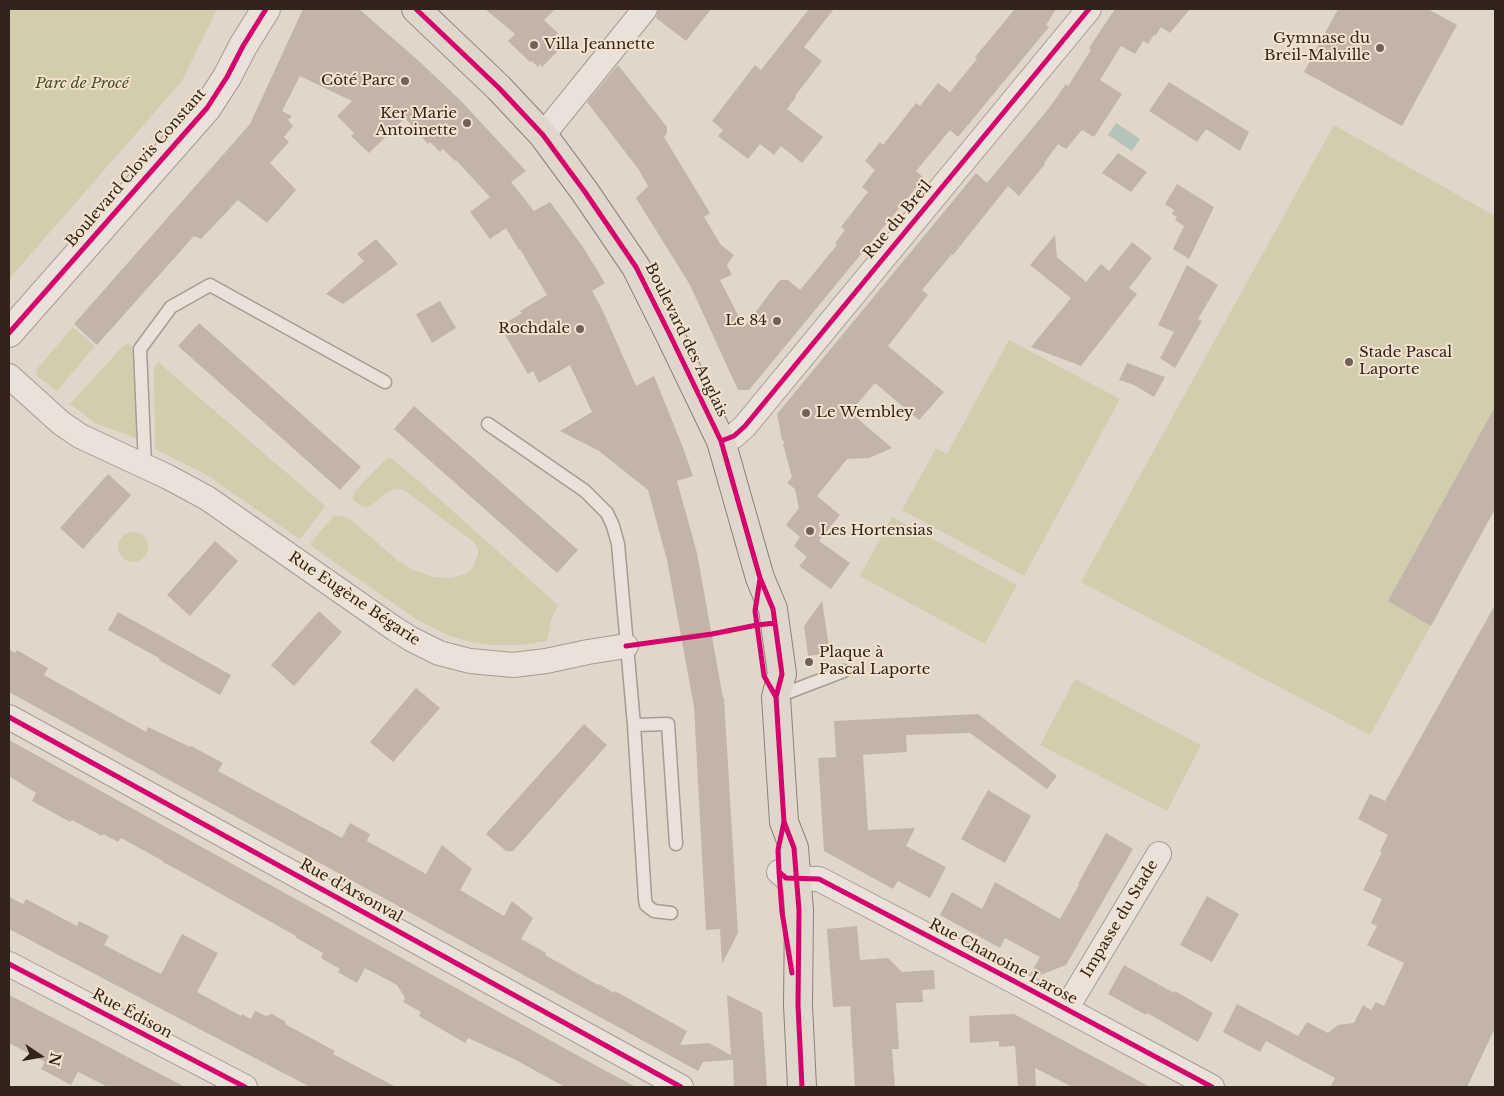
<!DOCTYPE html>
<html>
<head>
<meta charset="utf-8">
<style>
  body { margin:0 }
  #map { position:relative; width:1504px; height:1096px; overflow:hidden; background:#e0d6c9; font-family:"Libre Baskerville",serif }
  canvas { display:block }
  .frame { position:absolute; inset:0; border:10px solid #32231c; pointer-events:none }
  .north { position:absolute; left:15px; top:1031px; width:50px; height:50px; -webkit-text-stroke:4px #f2e2ce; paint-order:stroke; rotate:102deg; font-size:14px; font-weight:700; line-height:20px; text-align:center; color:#32231c }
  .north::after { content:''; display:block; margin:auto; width:18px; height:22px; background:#32231c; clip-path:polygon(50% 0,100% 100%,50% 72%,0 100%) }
</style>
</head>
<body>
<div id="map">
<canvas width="1504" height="1096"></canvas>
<div class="frame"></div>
<div class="north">N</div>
</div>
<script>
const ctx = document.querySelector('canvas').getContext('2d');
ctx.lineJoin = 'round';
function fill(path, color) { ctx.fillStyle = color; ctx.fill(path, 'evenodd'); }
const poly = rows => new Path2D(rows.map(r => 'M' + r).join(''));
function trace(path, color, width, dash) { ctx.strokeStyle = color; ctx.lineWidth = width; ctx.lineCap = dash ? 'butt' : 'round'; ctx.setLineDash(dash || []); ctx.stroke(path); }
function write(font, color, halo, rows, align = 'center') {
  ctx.font = font + ' "Libre Baskerville",serif'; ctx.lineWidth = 4; ctx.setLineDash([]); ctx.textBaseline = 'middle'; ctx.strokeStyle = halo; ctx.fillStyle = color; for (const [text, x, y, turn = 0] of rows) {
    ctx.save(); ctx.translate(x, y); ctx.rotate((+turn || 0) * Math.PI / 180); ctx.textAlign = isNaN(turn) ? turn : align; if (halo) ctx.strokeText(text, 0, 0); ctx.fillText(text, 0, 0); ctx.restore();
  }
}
fill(poly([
  [9,9,217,9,182,81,9,279],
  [1334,125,1495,216,1495,509,1370,735,1081,582],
  [73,327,95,346,57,391,38,377,36,370],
  [1009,340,1120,399,1024,576,902,510,936,448,947,454],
  [128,343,133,347,135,354,137,435,136,438,95,423,70,404,123,346],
  [158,362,325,506,301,538,298,538,205,474,155,449,154,373,155,366],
  [387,458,391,458,428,489,558,605,551,620,547,641,522,645,490,645,471,642,450,636,416,619,311,546,311,542,334,516,343,516,351,520,398,561,413,570,434,577,451,578,466,574,473,567,478,555,478,549,474,542,404,490,396,489,386,493,372,505,367,507,363,507,353,500,353,498,355,491],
  [892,517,1017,585,985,644,860,576],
  '118 547a15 15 0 1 1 30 0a15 15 0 1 1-30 0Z',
  [1075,679,1201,745,1167,811,1040,745]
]), '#d2cdac');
fill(poly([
  [1116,123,1140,139,1132,151,1108,135]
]), '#b5c4b8');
fill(poly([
  [303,9,359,9,420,62,462,102,526,171,511,182,534,211,550,202,583,247,605,283,592,291,603,311,636,386,654,376,682,445,693,476,677,481,697,553,723,698,724,698,738,933,722,964,720,929,706,930,694,707,667,560,648,490,599,451,560,431,592,412,570,365,539,383,533,371,528,374,500,326,522,313,520,311,547,295,520,249,519,250,506,228,490,239,470,212,490,197,456,160,455,161,443,149,440,152,430,142,428,144,405,118,369,153,351,136,354,133,337,116,352,101,300,76,282,111,292,116,288,120,293,126,284,137,289,142,270,163,296,190,267,223,238,200,201,239,194,236,97,345,74,324,250,124],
  [485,9,555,9,544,20,558,33,550,41,559,50,542,67,540,64,538,67,532,61,530,62,508,41,515,34],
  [658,9,711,9,686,41,656,18],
  [809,9,834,9,804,47,822,61,795,96,796,97,787,109,823,137,802,163,781,146,774,155,760,144,748,159,718,136,723,130,712,121,755,65,761,70],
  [1015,9,1056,9,1046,25,1049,27,958,137,950,130,916,171,924,178,749,390,738,390,690,285,636,198,648,186,639,170,587,102,618,65,667,127,667,133,664,137,710,213,704,217,721,245,734,255,727,265,732,275,720,280,744,327,780,280,788,280,800,290,837,245,835,243,845,230,841,227,868,192,862,187,875,170,865,161,880,142,883,145,916,103,920,106,938,83,950,92,977,59,975,57],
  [1115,9,1190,9,1170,33,1161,27,1156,35,1154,35,1148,44,1143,41,1135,54,1121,46,1100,80,1122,94,1094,137,1082,130,1066,149,1058,144,1044,163,1045,164,1019,196,1008,186,953,255,952,254,922,290,928,295,888,346,944,392,919,420,875,383,850,412,892,448,869,458,847,459,817,496,840,515,819,541,850,563,831,589,799,566,807,557,794,546,800,537,786,525,799,508,795,489,787,483,792,477,783,444,785,442,782,440,777,414,976,173,987,183,1049,108,1066,84,1068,86,1091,50,1089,48],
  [1338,9,1428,9,1457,25,1402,126,1304,72],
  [1169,82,1249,132,1240,151,1206,129,1197,142,1149,111],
  [1118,153,1147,172,1131,192,1102,173],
  [1177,184,1214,207,1189,259,1173,249,1184,226,1175,220,1177,217,1172,214,1174,210,1165,204],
  [1055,235,1057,257,1086,282,1101,264,1109,271,1132,242,1152,258,1129,288,1137,294,1081,366,1031,347,1071,298,1030,265],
  [376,239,398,264,343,304,326,294,364,261,357,254],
  [1187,265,1218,285,1198,319,1202,321,1175,368,1160,358,1174,332,1158,325],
  [440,301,456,328,432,343,416,314],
  [199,323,361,467,340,490,178,346],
  [1127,363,1165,377,1154,397,1134,385,1119,380],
  [414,406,578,550,557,573,394,429],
  [1495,407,1495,509,1431,626,1388,601],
  [108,474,131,495,83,549,60,528],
  [215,541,238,561,190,616,167,595],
  [822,601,830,653,808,656,804,626],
  [1495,605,1495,1028,1467,1087,1330,1087,1335,1078,1266,1041,1260,1052,1223,1032,1237,1004,1298,1036,1307,1022,1328,1033,1338,1025,1354,1023,1363,1005,1371,1010,1376,1002,1384,1006,1404,963,1367,945,1377,926,1371,923,1382,899,1363,890,1382,852,1380,851,1388,835,1358,819,1370,794,1385,801],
  [319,611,342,632,294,686,271,665],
  [118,612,231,675,220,695,159,660,159,658,108,630],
  [9,649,15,653,17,650,48,668,44,675,146,732,148,727,190,747,191,746,223,763,218,771,342,838,350,823,370,834,367,841,426,874,442,845,472,869,460,890,504,916,512,901,533,918,521,939,546,953,545,955,598,985,599,984,614,993,615,991,687,1031,680,1045,709,1043,731,1055,727,995,762,1012,767,1087,734,1087,733,1060,703,1062,698,1071,9,692],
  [416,688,440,708,393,762,370,742],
  [978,714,1057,776,1047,789,970,733,906,735,907,752,863,755,868,830,915,828,906,846,946,867,930,898,898,881,893,889,824,851,818,758,836,757,834,721],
  [584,724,607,745,513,851,506,851,486,834],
  [9,740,593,1064,636,1087,565,1087,514,1059,468,1038,465,1043,419,1016,421,1012,403,1002,405,998,397,985,365,968,357,983,338,972,340,969,321,958,323,953,295,937,296,936,180,871,163,862,163,861,121,838,118,842,103,834,102,836,72,820,70,822,32,801,36,793,9,776],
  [988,790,1031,816,1005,863,961,839],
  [1106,833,1133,849,1066,965,1035,977,1030,974,1040,957,1005,938,1000,948,940,915,952,892,982,909,995,882,1060,919,1079,885,1078,884],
  [1207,896,1239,914,1212,962,1180,945],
  [9,897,23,904,26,899,77,926,79,921,109,936,104,945,161,974,182,934,218,953,197,992,241,1016,242,1014,251,1019,255,1011,266,1016,272,1014,286,1022,285,1024,335,1051,333,1054,396,1087,310,1087,9,929],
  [857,926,860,960,888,958,902,972,934,970,935,989,922,990,923,1002,896,1003,899,1049,892,1049,895,1087,855,1087,850,1006,833,1007,827,929],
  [1124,965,1174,993,1175,991,1213,1013,1198,1042,1147,1013,1146,1015,1108,994],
  [9,995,65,1024,185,1087,108,1087,78,1072,71,1085,41,1069,45,1062,9,1043],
  [1014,1014,1150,1087,1072,1087,1035,1068,1036,1087,1018,1087,1015,1046,999,1047,999,1041,970,1043,969,1016]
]), '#c3b4aa');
const service = poly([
  [488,424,585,491,607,513,613,526,618,544,634,725,645,899,646,905,654,911,671,913],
  [145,466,140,349,171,307,210,285,385,382],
  [776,697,844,671],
  [634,725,668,724,676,844]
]);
const minor = poly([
  [543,135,645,9],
  [9,376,61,423,80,436,168,477,207,498,395,629,411,639,439,653,470,661,513,665,546,661,588,652,626,646],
  [721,441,734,436,745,426,1089,9],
  [9,717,681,1087],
  [779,872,786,878,819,879,1010,979,1212,1087],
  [9,964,245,1087],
  [1066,1009,1159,854]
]);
const tertiary = poly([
  [9,333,207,108,227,77,243,46,266,9]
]);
const primary = poly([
  [416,9,499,88,543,135,585,192,636,267,670,335,721,441,760,578,773,609,782,674,776,697,784,822,794,848,799,910,798,1005,802,1087]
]);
trace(service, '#a59c93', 15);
trace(minor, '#a59c93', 26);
trace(tertiary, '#a59c93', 30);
trace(primary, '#8a8179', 30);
trace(service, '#e8e2da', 12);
trace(minor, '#e8e2da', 24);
trace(tertiary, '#e8e2da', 28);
trace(primary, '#e0d7cc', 28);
trace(poly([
  [416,9,499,88,543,135,585,192,636,267,670,335,721,441,760,578,773,609,782,674,776,697,784,822,794,848,799,910,798,1005,802,1087],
  [9,333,207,108,227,77,243,46,266,9],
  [721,441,734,436,745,426,1089,9],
  [760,579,755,611,764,676,776,697],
  [626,646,712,634,757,625,775,623],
  [9,717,681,1087],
  [784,822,778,850,779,872,782,912,792,973],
  [779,872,786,878,819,879,1010,979,1212,1087],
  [9,964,245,1087]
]), '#d6006c', 5);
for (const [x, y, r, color] of [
  [534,45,5,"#6f6259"],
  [1380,48,5,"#6f6259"],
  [405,81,5,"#6f6259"],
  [467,123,5,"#6f6259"],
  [777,321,5,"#6f6259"],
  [580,329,5,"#6f6259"],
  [1349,362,5,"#6f6259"],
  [806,413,5,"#6f6259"],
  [810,531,5,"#6f6259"],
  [809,662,5,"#6f6259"]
]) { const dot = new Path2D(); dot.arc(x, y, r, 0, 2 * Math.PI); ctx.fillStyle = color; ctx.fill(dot); trace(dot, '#f2e2ce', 2); }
write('15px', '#32231c', '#f2e2ce', [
  ["Gymnase du",1370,39],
  ["Breil-Malville",1370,56],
  ["Villa Jeannette",544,45,"left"],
  ["Côté Parc",395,81],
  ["Ker Marie",457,114],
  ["Antoinette",457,131],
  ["Le 84",767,321],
  ["Rochdale",570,329],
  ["Stade Pascal",1359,353,"left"],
  ["Laporte",1359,370,"left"],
  ["Le Wembley",816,413,"left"],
  ["Les Hortensias",820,531,"left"],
  ["Plaque à",819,653,"left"],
  ["Pascal Laporte",819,670,"left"]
], 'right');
write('italic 15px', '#4a4d24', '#f2e2ce', [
  ["Parc de Procé",82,84]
]);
write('15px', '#32231c', '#f2e2ce', [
  ["Boulevard Clovis Constant",136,168,-49],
  ["Rue du Breil",898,220,-50],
  ["Boulevard des Anglais",686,340,64],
  ["Rue Eugène Bégarie",354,599,34],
  ["Rue d'Arsonval",351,891,29],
  ["Impasse du Stade",1120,919,-59],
  ["Rue Chanoine Larose",1003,962,28],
  ["Rue Édison",132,1014,28]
]);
</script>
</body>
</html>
